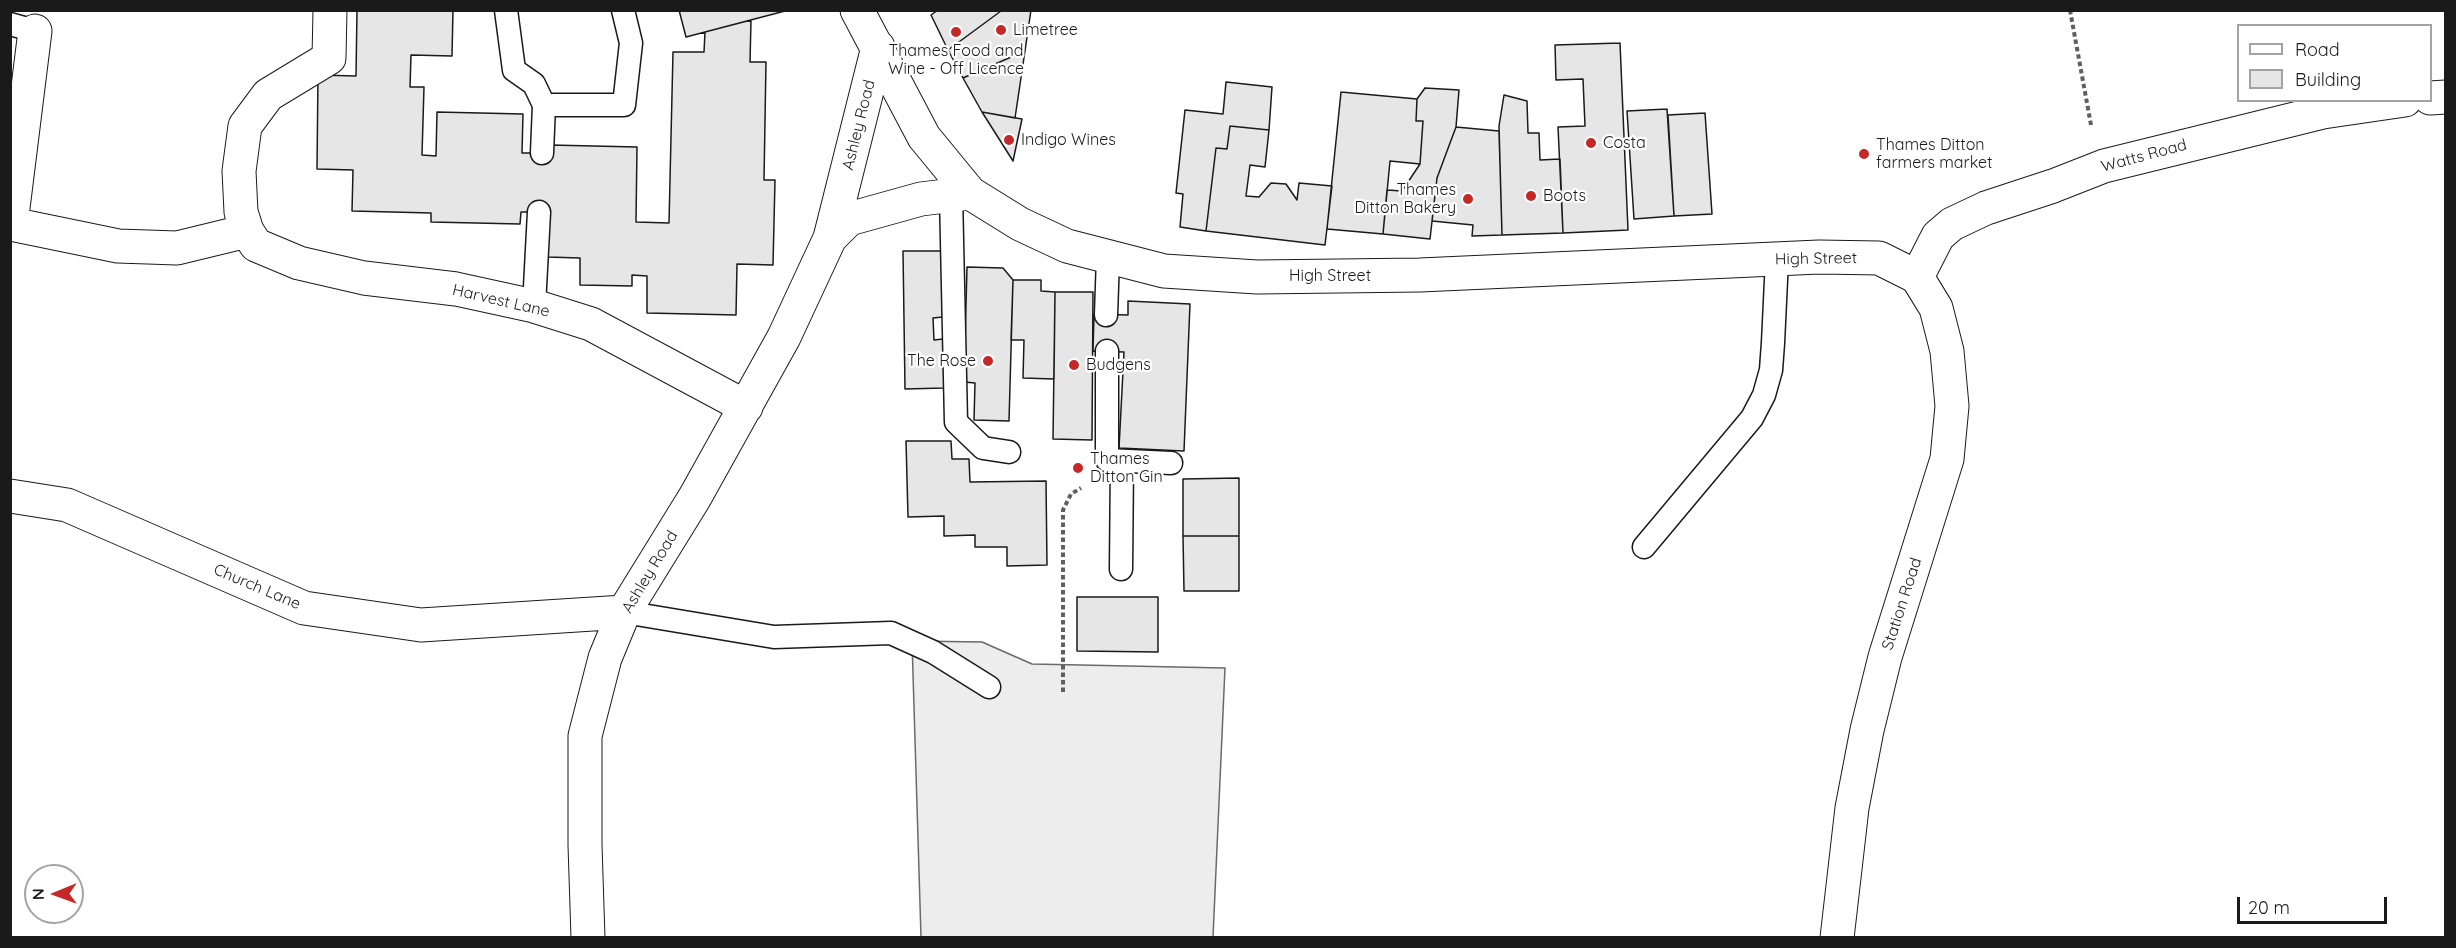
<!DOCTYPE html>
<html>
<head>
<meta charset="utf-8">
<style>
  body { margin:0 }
  #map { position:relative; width:2456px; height:948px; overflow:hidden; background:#fff; font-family:Quicksand,sans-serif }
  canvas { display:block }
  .frame { position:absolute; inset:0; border:12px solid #1a1a1a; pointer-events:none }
  .legend { position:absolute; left:2237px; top:24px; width:195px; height:78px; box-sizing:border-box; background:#fff; border:2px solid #a3a3a3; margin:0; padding:8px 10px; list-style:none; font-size:18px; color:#1a1a1a }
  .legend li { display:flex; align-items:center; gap:12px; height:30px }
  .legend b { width:30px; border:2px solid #a3a3a3 }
  .north { position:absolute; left:24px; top:864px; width:60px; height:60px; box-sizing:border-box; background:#fff; border:2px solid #a3a3a3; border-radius:50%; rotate:269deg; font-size:16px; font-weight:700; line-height:24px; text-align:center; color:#1a1a1a }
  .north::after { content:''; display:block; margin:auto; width:21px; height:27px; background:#c62828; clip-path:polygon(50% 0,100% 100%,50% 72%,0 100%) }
  .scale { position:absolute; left:2237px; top:897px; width:150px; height:27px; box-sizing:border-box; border:3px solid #1a1a1a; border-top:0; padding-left:8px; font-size:18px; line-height:21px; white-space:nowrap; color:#1a1a1a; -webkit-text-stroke:4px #fff; paint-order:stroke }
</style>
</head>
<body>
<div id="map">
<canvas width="2456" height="948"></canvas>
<div class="frame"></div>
<ul class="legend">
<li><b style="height:8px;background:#fff"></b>Road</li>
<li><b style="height:16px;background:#e6e6e6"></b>Building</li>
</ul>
<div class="north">N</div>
<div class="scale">20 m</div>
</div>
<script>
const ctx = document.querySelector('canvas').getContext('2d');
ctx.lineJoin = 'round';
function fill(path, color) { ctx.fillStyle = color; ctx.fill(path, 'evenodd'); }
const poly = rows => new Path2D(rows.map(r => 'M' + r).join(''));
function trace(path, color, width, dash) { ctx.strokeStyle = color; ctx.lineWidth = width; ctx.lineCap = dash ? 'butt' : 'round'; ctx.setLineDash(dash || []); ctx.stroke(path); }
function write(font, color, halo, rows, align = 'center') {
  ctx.font = font + ' Quicksand,sans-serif'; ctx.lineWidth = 4.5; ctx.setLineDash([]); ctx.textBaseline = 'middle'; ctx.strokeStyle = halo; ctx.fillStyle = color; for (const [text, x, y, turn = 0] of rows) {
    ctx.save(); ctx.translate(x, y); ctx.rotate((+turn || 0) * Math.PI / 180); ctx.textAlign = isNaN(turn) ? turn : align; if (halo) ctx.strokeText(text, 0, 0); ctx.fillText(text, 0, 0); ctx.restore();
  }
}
const built = poly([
  [912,641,982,642,1032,664,1225,668,1213,937,921,937,912,641]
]);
fill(built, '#ededed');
trace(built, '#6a6a6a', 1.5);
const building = poly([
  [357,10,453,10,452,56,411,55,410,87,424,87,422,155,436,156,437,112,523,114,522,153,550,153,550,145,637,147,636,222,669,223,673,52,704,52,705,32,751,20,750,62,766,62,764,180,775,180,773,265,737,264,736,315,647,313,647,276,632,275,632,286,580,285,580,258,547,257,548,212,521,212,520,224,431,222,431,213,352,211,353,170,317,169,318,75,356,76,357,10],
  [679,10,785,10,785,11,686,37,679,10],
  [938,10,1006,10,1001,11,948,50,931,15,938,10],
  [1031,10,1025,51,963,78,948,50,1001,11,1031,10],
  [1620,43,1628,230,1563,233,1558,127,1585,126,1583,79,1556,80,1555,45,1620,43],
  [1025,51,1015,118,982,112,963,78,1025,51],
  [1226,82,1272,87,1269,130,1230,126,1227,149,1216,148,1206,231,1180,227,1183,194,1176,193,1185,110,1223,114,1226,82],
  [1425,88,1459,90,1456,127,1437,178,1430,239,1383,234,1387,190,1402,191,1420,164,1423,121,1416,121,1417,99,1425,88],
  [1341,92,1417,99,1416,121,1423,121,1420,164,1390,161,1383,234,1327,229,1341,92],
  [1504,95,1527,101,1528,133,1539,133,1540,160,1560,159,1563,233,1502,235,1499,126,1504,95],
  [1667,109,1674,216,1634,219,1627,111,1667,109],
  [982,112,1022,119,1013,161,982,112],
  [1705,113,1712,214,1674,216,1668,115,1705,113],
  [1230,126,1269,130,1265,167,1250,165,1246,196,1259,197,1271,183,1286,184,1297,200,1299,183,1332,186,1325,245,1206,231,1216,148,1227,149,1230,126],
  [1456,127,1499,131,1502,235,1472,236,1473,225,1432,221,1437,178,1456,127],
  [903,251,942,251,943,317,933,318,934,340,943,339,944,388,905,389,903,251],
  [967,267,1003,268,1013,280,1009,421,974,420,975,383,964,382,967,267],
  [1013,280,1041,280,1041,291,1055,292,1054,379,1023,378,1024,340,1011,340,1013,280],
  [1055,292,1093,292,1092,440,1053,439,1055,292],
  [1128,301,1190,304,1184,451,1119,448,1124,352,1093,351,1094,314,1128,315,1128,301],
  [906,441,951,441,952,459,969,459,970,482,1046,481,1047,565,1007,566,1007,547,975,547,975,535,944,536,944,516,908,517,906,441],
  [1239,478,1239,536,1183,536,1183,479,1239,478],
  [1183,536,1239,536,1239,591,1184,591,1183,536],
  [1077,597,1158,597,1158,652,1077,651,1077,597]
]);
fill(building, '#e6e6e6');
trace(building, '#1a1a1a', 1.5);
const lane = poly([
  [506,10,514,70,534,84,544,105],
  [10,24,35,31],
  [542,153,544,105,624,105,631,43,623,10],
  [951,195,956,422,983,448,1009,452],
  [534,306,539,212],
  [1106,315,1108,257],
  [1107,351,1107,460,1171,463],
  [1644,547,1752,418,1764,395,1771,370,1773,343,1777,259],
  [1121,569,1122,461],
  [624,612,774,637,891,633,933,652,989,687]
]);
const street = poly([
  [330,10,329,58,268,95,245,126,239,171,241,212,247,231,256,245,299,263,364,278,456,289,534,306,591,324,746,407],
  [35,31,11,224,118,246,177,248,247,231],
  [830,238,849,219,921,199,970,193],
  [10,496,67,505,304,608,421,625,624,612],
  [588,938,585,845,585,736,605,658,624,612,695,497,784,337,830,238,878,47]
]);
const secondary = poly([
  [857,10,924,137,970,193,1020,224,1067,246,1164,271,1257,277,1420,275,1819,257,1879,258,1917,277],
  [2430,98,2446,97],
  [1917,277,1938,236,1952,224,1986,208,2053,186,2104,166,2323,112,2405,100],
  [1837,938,1852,808,1867,730,1885,657,1947,459,1952,406,1947,351,1936,308,1917,277]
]);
trace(lane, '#1a1a1a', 25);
trace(street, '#1a1a1a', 35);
trace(secondary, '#1a1a1a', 35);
trace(poly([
  [2070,10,2091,125],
  [1063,692,1063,510,1071,494,1081,488]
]), '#5f5f5f', 4, [4.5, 3]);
trace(lane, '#fff', 22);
trace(street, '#fff', 33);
trace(secondary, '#fff', 33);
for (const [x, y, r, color] of [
  [1001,30,6,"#c62828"],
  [956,32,6,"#c62828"],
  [1009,140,6,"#c62828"],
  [1591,143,6,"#c62828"],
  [1864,154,6,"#c62828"],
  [1531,196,6,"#c62828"],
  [1468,199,6,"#c62828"],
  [988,361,6,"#c62828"],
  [1074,365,6,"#c62828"],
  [1078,468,6,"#c62828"]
]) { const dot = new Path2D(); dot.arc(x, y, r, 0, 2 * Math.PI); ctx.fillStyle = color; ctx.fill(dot); trace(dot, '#fff', 2); }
write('16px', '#1a1a1a', '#fff', [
  ["Limetree",1013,30],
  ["Thames Food and",956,51,"center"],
  ["Wine - Off Licence",956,69,"center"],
  ["Indigo Wines",1021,140],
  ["Costa",1603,143],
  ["Thames Ditton",1876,145],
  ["farmers market",1876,163],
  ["Thames",1456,190,"right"],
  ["Ditton Bakery",1456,208,"right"],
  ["Boots",1543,196],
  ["The Rose",976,361,"right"],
  ["Budgens",1086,365],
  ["Thames",1090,459],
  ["Ditton Gin",1090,477]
], 'left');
write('16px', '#1a1a1a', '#fff', [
  ["Ashley Road",859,125,-76],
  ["Watts Road",2144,156,-15],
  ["High Street",1816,259,-1],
  ["High Street",1330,276],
  ["Harvest Lane",501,301,13],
  ["Ashley Road",650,572,-59],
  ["Church Lane",257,587,23],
  ["Station Road",1902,604,-72]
]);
</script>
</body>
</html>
